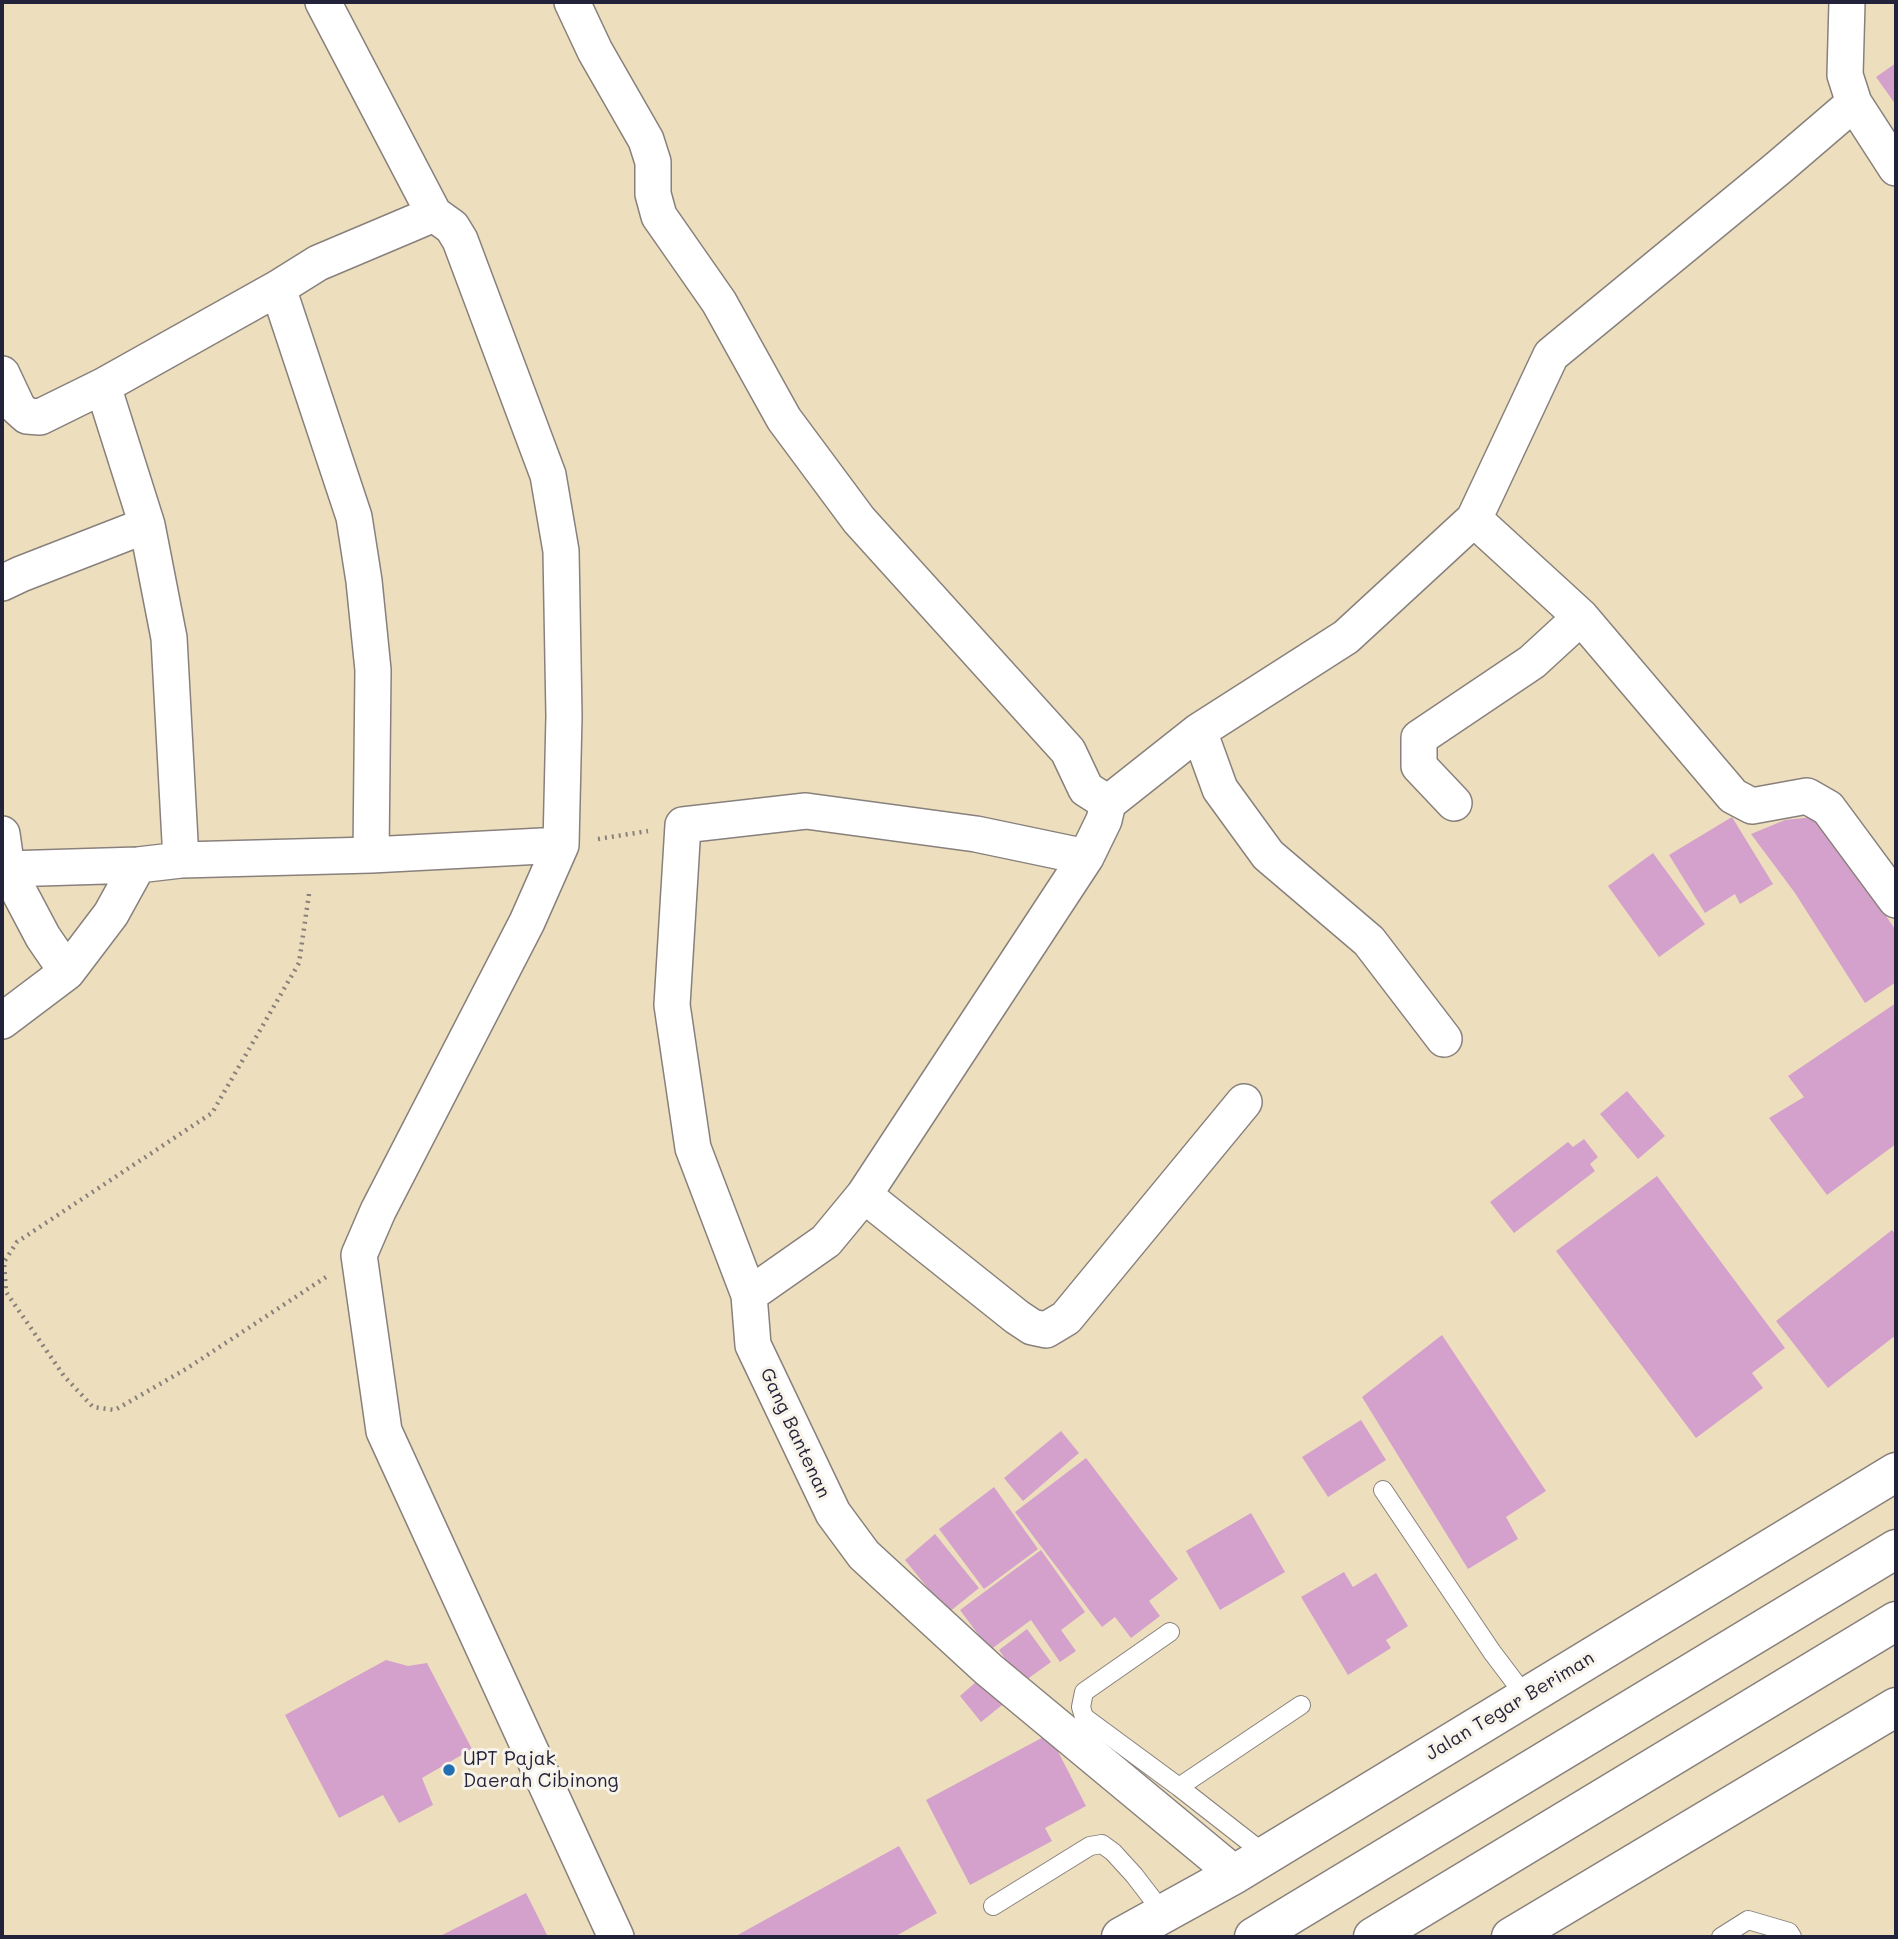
<!DOCTYPE html>
<html>
<head>
<meta charset="utf-8">
<style>
  body { margin:0 }
  #map { position:relative; width:1898px; height:1939px; overflow:hidden; background:#eddfbd; font-family:Mali,sans-serif }
  canvas { display:block }
  .frame { position:absolute; inset:0; border:4px solid #22223b; pointer-events:none }
</style>
</head>
<body>
<div id="map">
<canvas width="1898" height="1939"></canvas>
<div class="frame"></div>
</div>
<script>
const ctx = document.querySelector('canvas').getContext('2d');
ctx.lineJoin = 'round';
function fill(path, color) { ctx.fillStyle = color; ctx.fill(path, 'evenodd'); }
const poly = rows => new Path2D(rows.map(r => 'M' + r).join(''));
function trace(path, color, width, dash) { ctx.strokeStyle = color; ctx.lineWidth = width; ctx.lineCap = dash ? 'butt' : 'round'; ctx.setLineDash(dash || []); ctx.stroke(path); }
function write(font, color, halo, rows, align = 'center') {
  ctx.font = font + ' Mali,sans-serif'; ctx.lineWidth = 6; ctx.setLineDash([]); ctx.textBaseline = 'middle'; ctx.strokeStyle = halo; ctx.fillStyle = color; for (const [text, x, y, turn = 0] of rows) {
    ctx.save(); ctx.translate(x, y); ctx.rotate((+turn || 0) * Math.PI / 180); ctx.textAlign = isNaN(turn) ? turn : align; if (halo) ctx.strokeText(text, 0, 0); ctx.fillText(text, 0, 0); ctx.restore();
  }
}
fill(poly([
  [1896,63,1896,105,1876,77],
  [1732,817,1773,884,1740,904,1735,894,1705,913,1669,855],
  [1813,817,1867,887,1896,931,1896,982,1865,1003,1795,893,1751,834,1785,820],
  [1653,853,1705,924,1659,957,1608,886],
  [1896,1003,1896,1144,1827,1195,1769,1118,1804,1097,1788,1076],
  [1627,1091,1665,1136,1638,1159,1600,1114],
  [1584,1139,1598,1157,1590,1164,1595,1171,1514,1233,1490,1202,1568,1142,1573,1147],
  [1657,1176,1785,1348,1752,1373,1763,1388,1696,1438,1556,1251],
  [1892,1230,1896,1235,1896,1335,1828,1388,1776,1321],
  [1442,1335,1546,1491,1506,1517,1518,1539,1468,1569,1362,1397],
  [1361,1420,1386,1460,1328,1497,1302,1457],
  [1061,1431,1079,1453,1023,1501,1004,1478],
  [1086,1458,1178,1579,1149,1601,1160,1616,1131,1638,1115,1617,1102,1627,1015,1512],
  [994,1487,1038,1549,984,1589,939,1529],
  [1251,1513,1285,1572,1220,1610,1186,1551],
  [935,1534,979,1588,948,1613,905,1560],
  [1041,1550,1085,1612,1061,1630,1076,1651,1060,1662,1031,1620,990,1650,960,1610],
  [1344,1572,1353,1587,1376,1573,1408,1626,1386,1640,1391,1648,1348,1675,1301,1597],
  [1027,1629,1051,1662,1022,1683,999,1650],
  [386,1660,408,1666,427,1663,472,1749,422,1778,433,1805,399,1823,383,1795,339,1818,285,1715],
  [985,1674,1007,1701,981,1722,960,1696],
  [1049,1734,1086,1806,1045,1828,1052,1841,970,1885,926,1800],
  [899,1846,937,1913,894,1937,734,1937],
  [526,1893,548,1937,438,1937]
]), '#d4a0cc');
const lane = poly([
  [1383,1490,1492,1652,1526,1697],
  [1170,1632,1084,1692,1081,1707,1084,1717,1179,1787,1266,1855],
  [1179,1787,1301,1705],
  [993,1906,1090,1846,1102,1844,1113,1852,1134,1875,1164,1914],
  [1721,1937,1748,1920,1789,1932,1792,1937]
]);
const street = poly([
  [323,2,434,214,452,227,460,240,548,475,561,551,564,716,561,845,527,922,378,1211,359,1255,384,1431,616,1937],
  [572,2,595,51,646,140,653,162,653,194,659,216,719,302,784,419,859,520,1068,751,1086,789,1108,803],
  [1847,2,1845,75,1854,103,1896,168],
  [278,288,354,517,364,581,373,670,371,855],
  [2,374,18,408,27,416,40,417,103,386,278,288,318,263,434,214],
  [103,386,147,525,169,638,181,860],
  [1474,519,1581,617,1733,796,1752,806,1807,796,1828,808,1896,900],
  [2,583,21,574,147,525],
  [1199,731,1220,789,1268,855,1369,941,1444,1039],
  [1454,803,1419,766,1419,738,1532,662,1581,617],
  [2,834,7,869,43,937,67,972],
  [1086,857,976,834,806,811,683,825,672,1005,693,1148,749,1295,753,1345,833,1513,864,1555,988,1669,1235,1874],
  [7,869,138,865,181,860,371,855,561,845],
  [2,1021,67,972,111,914,138,865],
  [864,1195,1017,1317,1032,1327,1046,1330,1066,1318,1244,1102],
  [749,1295,826,1241,864,1195,1086,857,1104,820,1108,803,1199,731,1346,637,1474,519,1551,355,1777,169,1854,103]
]);
const primary = poly([
  [1121,1937,1235,1874,1896,1472],
  [1254,1937,1896,1549],
  [1373,1937,1896,1621],
  [1511,1937,1896,1707]
]);
trace(lane, '#88807c', 20);
trace(street, '#88807c', 38);
trace(primary, '#88807c', 41);
trace(poly([
  [598,839,648,831],
  [309,894,299,963,212,1113,17,1242,4,1262,6,1292,64,1376,93,1407,115,1410,186,1369,326,1277]
]), '#88807c', 4.5, [2, 5]);
trace(lane, '#fff', 18);
trace(street, '#fff', 35);
trace(primary, '#fff', 38);
for (const [x, y, r, color] of [
  [449,1770,7,"#1f6fb2"]
]) { const dot = new Path2D(); dot.arc(x, y, r, 0, 2 * Math.PI); ctx.fillStyle = color; ctx.fill(dot); trace(dot, '#f7f3e8', 2.5); }
write('19px', '#22223b', '#f7f3e8', [
  ["Gang Bantenan",795,1433,65],
  ["Jalan Tegar Beriman",1510,1706,-31]
]);
write('19px', '#22223b', '#f7f3e8', [
  ["UPT Pajak",463,1759],
  ["Daerah Cibinong",463,1781]
], 'left');
</script>
</body>
</html>
